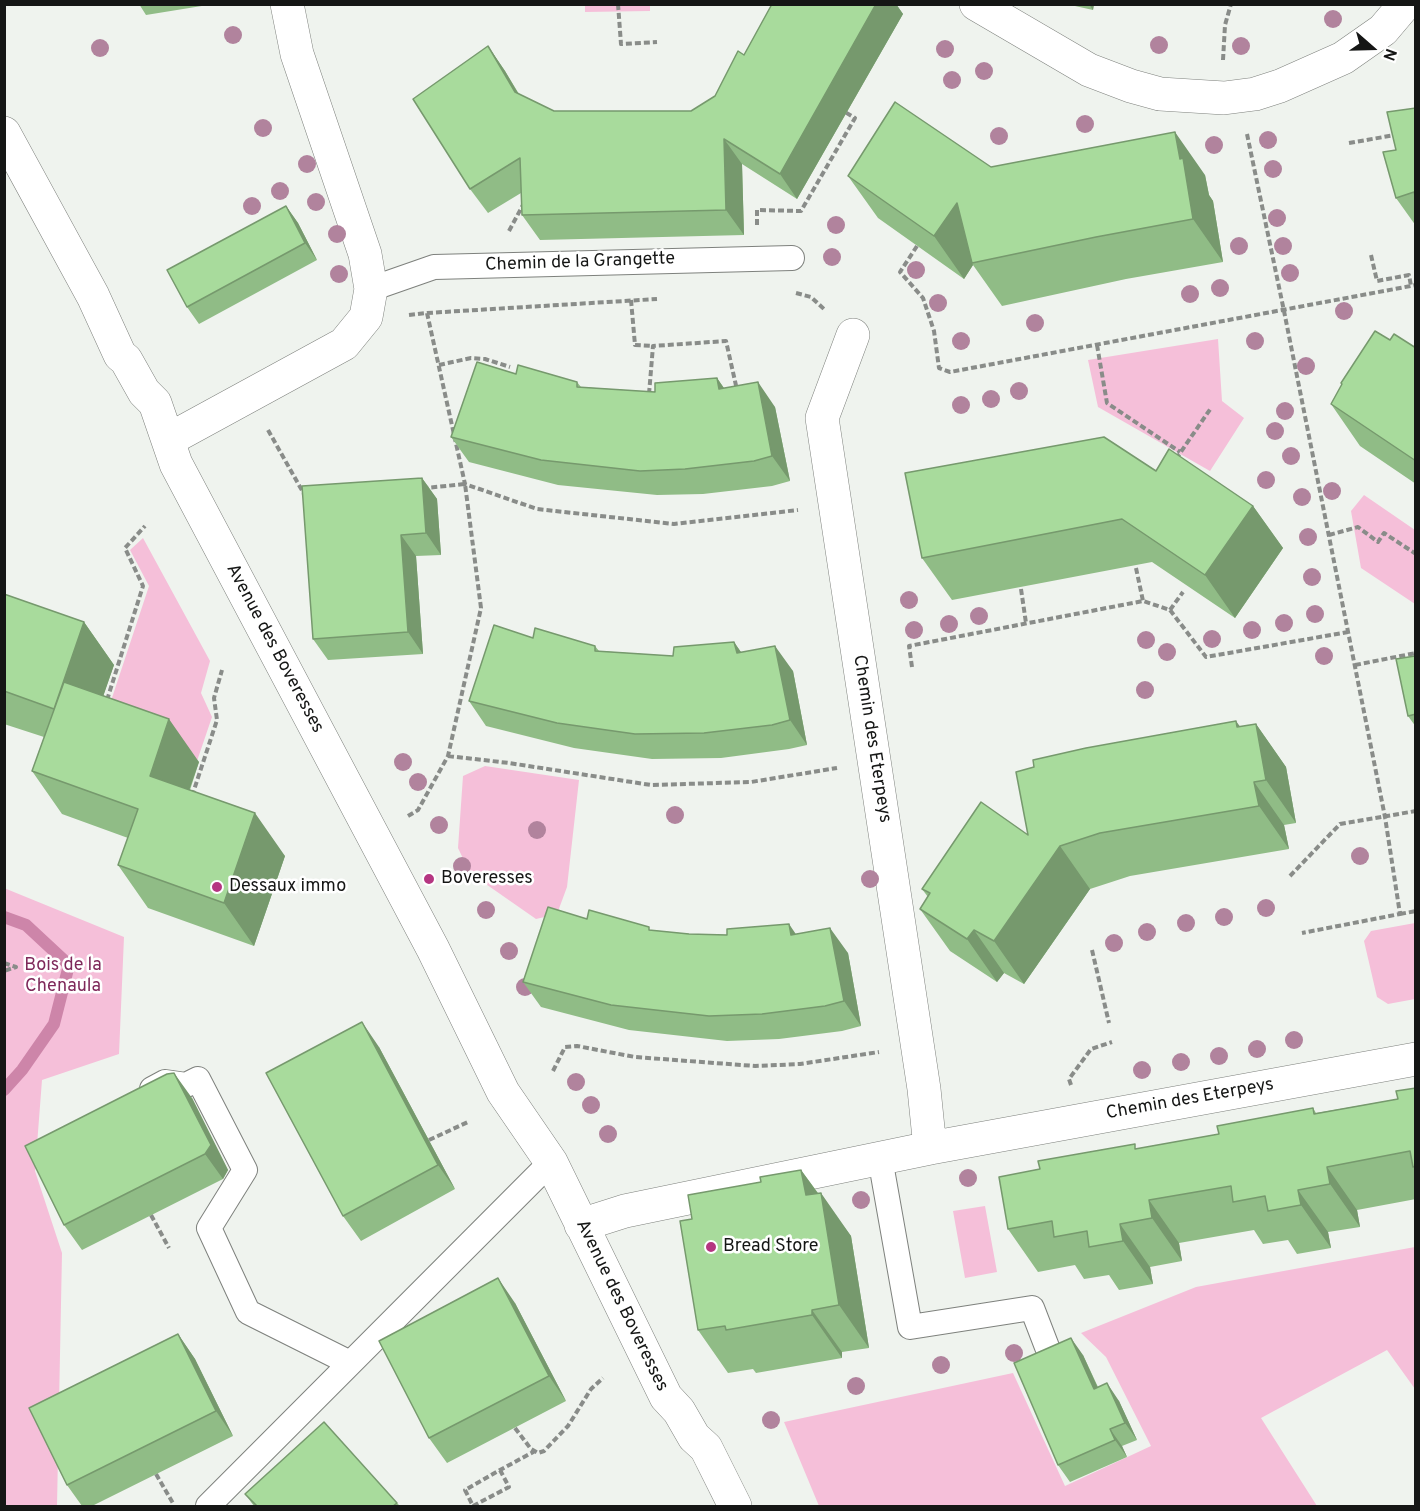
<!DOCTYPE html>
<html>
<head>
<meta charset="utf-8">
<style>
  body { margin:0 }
  #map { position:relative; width:1420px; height:1511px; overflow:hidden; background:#eff3ee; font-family:Overpass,sans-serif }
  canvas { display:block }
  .frame { position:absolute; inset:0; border:6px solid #151615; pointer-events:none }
  .north { position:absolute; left:1342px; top:18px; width:60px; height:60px; -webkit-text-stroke:4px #fff; paint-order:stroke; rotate:110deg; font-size:16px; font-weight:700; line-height:24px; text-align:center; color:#151615 }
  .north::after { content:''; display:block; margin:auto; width:21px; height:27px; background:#151615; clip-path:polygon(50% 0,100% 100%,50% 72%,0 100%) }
</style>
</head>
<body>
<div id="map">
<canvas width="1420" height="1511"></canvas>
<div class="frame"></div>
<div class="north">N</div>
</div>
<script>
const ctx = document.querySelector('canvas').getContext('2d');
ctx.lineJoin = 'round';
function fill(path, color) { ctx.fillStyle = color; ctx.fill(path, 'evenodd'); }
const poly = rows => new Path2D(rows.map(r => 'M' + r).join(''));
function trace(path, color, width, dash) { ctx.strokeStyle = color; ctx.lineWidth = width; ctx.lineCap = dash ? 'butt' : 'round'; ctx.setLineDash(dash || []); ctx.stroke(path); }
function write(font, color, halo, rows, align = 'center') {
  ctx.font = font + ' Overpass,sans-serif'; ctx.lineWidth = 5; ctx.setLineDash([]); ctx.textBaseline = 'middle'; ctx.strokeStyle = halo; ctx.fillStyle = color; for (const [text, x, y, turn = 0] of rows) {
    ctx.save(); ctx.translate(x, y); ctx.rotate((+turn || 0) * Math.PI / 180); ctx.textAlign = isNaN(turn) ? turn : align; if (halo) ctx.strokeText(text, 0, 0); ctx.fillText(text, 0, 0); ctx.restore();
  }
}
fill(poly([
  [585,5,650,5,650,11,585,12],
  [1218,339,1222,401,1244,418,1210,471,1098,407,1088,360],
  [1364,495,1415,530,1415,604,1361,568,1351,511],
  [143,538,210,661,201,693,212,717,197,761,102,728,149,586,130,550],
  [485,766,579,780,567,887,557,914,536,919,470,873,458,848,463,776],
  [4,888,124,937,119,1054,42,1080,35,1171,62,1253,57,1506,5,1506],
  [1415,923,1415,999,1388,1004,1377,997,1364,941,1371,931],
  [985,1206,997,1272,965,1278,953,1211],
  [1415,1247,1415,1389,1387,1350,1261,1418,1317,1506,819,1506,784,1422,1013,1373,1065,1486,1151,1446,1106,1357,1081,1333,1196,1287]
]), '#f5bfd9');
trace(poly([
  [4,917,26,925,69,965,54,1024,22,1070,4,1090]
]), '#cd85a9', 12);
const service = poly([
  [371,289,434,267,792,258],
  [152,1089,165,1082,186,1085,198,1079,245,1170,209,1228,248,1312,350,1363],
  [880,1158,910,1327,1032,1308,1047,1347],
  [208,1506,551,1162]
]);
const minor = poly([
  [976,4,1089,70,1131,86,1160,94,1224,98,1255,94,1280,86,1343,58,1383,30,1405,4],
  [4,133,93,296,120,355,126,360,144,392,155,403,176,464,433,949,503,1092,551,1162,666,1397,679,1411,694,1437,706,1448,735,1506],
  [853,335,822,418,924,1089,930,1148],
  [168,440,344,344,366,317,371,289,365,254,297,54,287,4],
  [581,1225,625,1211,930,1148,1416,1059]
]);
trace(service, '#7e817d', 26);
trace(minor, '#7e817d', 34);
trace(poly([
  [618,4,621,44,657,42],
  [1223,60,1225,25,1231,4],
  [1247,134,1284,311,1385,817,1400,914,1302,933],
  [1349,143,1395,135],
  [757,225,757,210,801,211,855,118,845,112],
  [509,231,524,203],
  [917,246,900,272,923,298,934,331,939,368,950,372,1416,285],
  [1371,255,1377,281,1409,275,1411,286],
  [796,293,811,297,825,310],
  [631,300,635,345,653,346],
  [427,313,657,299],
  [409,315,427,313,465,484,537,509,674,524,798,510],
  [1097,345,1107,403,1180,452],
  [439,365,471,358,485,359,510,367],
  [649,394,653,346,726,341,737,390],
  [268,430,304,494],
  [1176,459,1211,408],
  [1329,535,1358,527,1378,542,1384,533,1416,554],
  [1136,568,1143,601],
  [1021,589,1026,623],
  [1170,610,1183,592],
  [1355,665,1416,653],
  [912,667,909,646,1143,601,1170,610,1206,657,1348,632],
  [107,700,143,586,125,548,145,526],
  [448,756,509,763,651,785,751,782,837,768],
  [192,796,217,720,214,698,222,670],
  [408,816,418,810,448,756,481,608,465,484,426,488],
  [1290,876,1340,824,1416,811],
  [1400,914,1416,911],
  [1092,950,1109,1023],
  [4,963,16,967,4,971],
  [553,1071,565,1047,577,1046,635,1057,755,1066,800,1064,879,1052],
  [1071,1085,1069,1079,1091,1049,1112,1042],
  [429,1140,468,1122],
  [151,1215,169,1248],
  [515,1428,531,1449,538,1453,544,1451,568,1426,591,1389,603,1378],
  [500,1470,509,1487,473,1506,465,1490,500,1470,535,1451],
  [156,1474,174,1505]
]), '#898c89', 4, [6, 3]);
trace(service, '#fff', 24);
trace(minor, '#fff', 33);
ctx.fillStyle = '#b1839d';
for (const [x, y] of [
  [1333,19],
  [233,35],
  [1159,45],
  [1241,46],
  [100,48],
  [945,49],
  [984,71],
  [952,80],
  [1085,124],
  [263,128],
  [999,136],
  [1268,140],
  [1214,145],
  [307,164],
  [1273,169],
  [280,191],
  [316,202],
  [252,206],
  [1277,218],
  [836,225],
  [337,234],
  [1239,246],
  [1283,246],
  [832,257],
  [916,270],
  [1290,273],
  [339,274],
  [1220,288],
  [1190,294],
  [938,303],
  [1344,311],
  [1035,323],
  [961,341],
  [1255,341],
  [1306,366],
  [1019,391],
  [991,399],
  [961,405],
  [1285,411],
  [1275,431],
  [1291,456],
  [1266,480],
  [1332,491],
  [1302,497],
  [1308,537],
  [1312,577],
  [909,600],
  [1315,614],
  [979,616],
  [1284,623],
  [949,624],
  [914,630],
  [1252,630],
  [1212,639],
  [1146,640],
  [1167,652],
  [1324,656],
  [1145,690],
  [403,762],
  [418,782],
  [675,815],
  [439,825],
  [537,830],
  [1360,856],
  [462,866],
  [870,879],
  [1266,908],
  [486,910],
  [1224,917],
  [1186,923],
  [1147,932],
  [1114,943],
  [509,951],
  [525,987],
  [1294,1040],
  [1257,1049],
  [1219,1056],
  [1181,1062],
  [1142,1070],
  [576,1082],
  [591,1105],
  [608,1134],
  [968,1178],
  [861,1200],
  [1014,1353],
  [941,1365],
  [856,1386],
  [771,1420]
]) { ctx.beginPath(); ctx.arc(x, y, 9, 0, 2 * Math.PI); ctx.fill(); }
fill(poly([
  [139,4,214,4,146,15],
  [772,4,896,4,903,14,797,199,742,164,744,235,540,240,522,215,521,193,488,213,470,189,488,46,505,71,519,94,554,111,691,111,715,96,744,55],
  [1066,4,1094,4,1093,10],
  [1416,108,1416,226,1396,198,1396,150],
  [991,167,1205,175,1209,195,1213,201,1223,262,1126,279,1002,306,973,265,964,279,878,218,848,176],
  [286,206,298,223,317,260,199,324,187,307],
  [1390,340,1416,348,1416,484,1360,446,1331,404,1342,384,1341,383],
  [516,374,577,382,581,387,655,392,717,378,724,388,775,407,790,481,772,486,703,494,657,495,558,485,469,462,451,437],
  [1156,471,1253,506,1283,548,1235,618,1152,562,952,600,922,558],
  [422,478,437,499,441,555,416,556,423,654,328,660,313,639],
  [4,594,84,622,114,665,103,696,199,762,190,790,285,856,254,946,148,908,118,865,128,838,62,814,32,771,44,737,4,724],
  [533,638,595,646,599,651,673,656,734,642,741,652,793,671,807,745,789,749,721,758,652,759,574,748,486,726,469,701],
  [1416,648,1416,727,1408,716,1415,656],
  [1256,724,1286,767,1296,823,1284,825,1289,849,1130,876,1090,889,1024,984,1004,973,997,982,950,951,920,909,928,897,922,889,1240,727],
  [587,919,651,930,689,934,727,935,796,934,848,953,861,1026,842,1031,779,1039,727,1041,629,1030,541,1007,523,982],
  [379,1047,455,1189,361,1241,343,1216],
  [1416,1088,1416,1199,1357,1210,1360,1227,1328,1232,1331,1248,1297,1254,1288,1240,1263,1244,1254,1230,1179,1243,1182,1261,1150,1267,1153,1284,1119,1290,1109,1275,1084,1279,1075,1265,1038,1272,1008,1229,1040,1169,1138,1149,1219,1134,1313,1108,1316,1113,1398,1099],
  [192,1098,228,1170,223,1179,82,1250,64,1225],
  [801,1170,818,1193,851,1236,869,1348,842,1352,842,1358,756,1373,753,1369,728,1373,698,1330,761,1182],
  [515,1303,566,1401,447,1463,429,1438],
  [178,1334,195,1359,233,1436,92,1506,82,1506,67,1485],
  [1083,1355,1098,1387,1119,1401,1137,1440,1122,1446,1127,1457,1070,1482,1058,1465],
  [245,1494,397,1503,400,1506,254,1506]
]), '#90bc86');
fill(poly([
  [876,4,896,4,903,14,797,199,780,174],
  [1089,4,1094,4,1093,10],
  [488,46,505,71,532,117,515,92],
  [1175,132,1205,175,1209,195,1213,201,1223,262,1193,219,1180,159],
  [724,139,742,164,744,235,726,210],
  [957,203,972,263,973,265,964,279,934,236],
  [286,206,298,223,317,260,305,243],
  [717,378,734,403,719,389],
  [758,382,775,407,790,481,772,456],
  [422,478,437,499,441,555,426,533],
  [1253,506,1283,548,1235,618,1205,575],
  [401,535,416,556,423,654,408,632],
  [84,622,114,665,84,752,54,709],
  [734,642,751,667,737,653],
  [775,646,793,671,807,745,790,720],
  [169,719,199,762,179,819,150,776],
  [1236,721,1262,757,1256,724,1286,767,1296,823,1266,780,1237,727],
  [1254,782,1284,825,1289,849,1259,806],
  [255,813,285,856,254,946,224,903],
  [1060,846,1090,889,1024,984,994,941],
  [789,924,806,949,791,935],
  [830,928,848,953,861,1026,844,1001],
  [974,930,1004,973,997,982,967,939],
  [362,1022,379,1047,455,1189,438,1165],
  [174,1073,192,1098,228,1170,223,1179,205,1154],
  [1327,1167,1357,1210,1360,1227,1330,1184],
  [801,1170,822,1199,821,1193,851,1236,869,1348,839,1305,806,1195],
  [1298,1190,1328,1232,1331,1248,1301,1205],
  [1149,1200,1179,1243,1182,1261,1152,1218],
  [1120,1224,1150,1267,1153,1284,1123,1241],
  [498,1278,515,1303,566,1401,549,1376],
  [812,1310,842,1352,842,1358,812,1315],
  [178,1334,195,1359,233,1436,216,1411],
  [1071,1338,1083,1355,1106,1406,1094,1389],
  [1107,1383,1119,1401,1137,1440,1125,1423],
  [1110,1429,1122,1446,1127,1457,1115,1440]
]), '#76996d');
const building = poly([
  [772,4,876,4,780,174,724,139,726,210,522,215,520,158,470,189,413,99,488,46,515,92,554,111,691,111,715,96,738,51,744,55,772,4],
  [895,102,991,167,1175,132,1180,159,1183,158,1193,219,1096,237,972,263,957,203,934,236,848,176,895,102],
  [1416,108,1416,199,1414,192,1396,198,1383,152,1396,150,1387,112,1416,108],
  [286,206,305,243,187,307,167,270,286,206],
  [1375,331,1390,340,1394,334,1416,348,1416,461,1331,404,1342,384,1341,383,1375,331],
  [477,362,516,374,518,365,577,382,577,387,655,392,655,383,717,378,719,389,758,382,772,456,754,461,685,469,640,471,541,460,451,437,477,362],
  [1104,437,1156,471,1169,449,1253,506,1205,575,1122,519,922,558,905,473,1104,437],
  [422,478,426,533,401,535,408,632,313,639,302,486,422,478],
  [4,594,84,622,54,709,4,691,4,594],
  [494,625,533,638,535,628,595,646,595,651,673,656,674,647,734,642,737,653,775,646,790,720,772,725,704,733,635,734,557,723,469,701,494,625],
  [1415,648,1416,648,1416,714,1408,716,1396,659,1415,656,1415,648],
  [64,682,169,719,150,776,255,813,224,903,118,865,138,809,32,771,64,682],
  [1236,721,1237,727,1256,724,1266,780,1254,782,1259,806,1100,833,1060,846,994,941,974,930,967,939,920,909,930,893,922,889,981,802,1028,835,1016,772,1034,767,1033,760,1086,748,1236,721],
  [548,907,587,919,589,910,649,927,649,930,689,934,727,935,727,929,789,924,791,935,830,928,844,1001,825,1006,762,1014,709,1016,611,1005,523,982,548,907],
  [362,1022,438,1165,343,1216,266,1073,362,1022],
  [174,1073,211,1145,205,1154,64,1225,25,1146,167,1074,174,1073],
  [1416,1088,1416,1166,1413,1167,1410,1151,1327,1167,1330,1184,1298,1190,1301,1205,1268,1211,1265,1196,1233,1202,1231,1186,1149,1200,1152,1218,1120,1224,1123,1241,1089,1247,1087,1231,1054,1237,1052,1221,1008,1229,999,1177,1040,1169,1038,1161,1135,1144,1135,1149,1219,1134,1217,1126,1313,1108,1314,1114,1398,1099,1396,1091,1416,1088],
  [801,1170,806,1195,821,1193,839,1305,812,1310,812,1315,726,1330,725,1326,698,1330,680,1221,692,1219,688,1195,761,1182,760,1177,801,1170],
  [498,1278,549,1376,429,1438,379,1341,498,1278],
  [178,1334,216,1411,67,1485,29,1408,178,1334],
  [1071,1338,1094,1389,1107,1383,1125,1423,1110,1429,1115,1440,1058,1465,1014,1363,1071,1338],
  [324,1422,397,1503,393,1506,257,1506,245,1494,324,1422]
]);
fill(building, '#a8db9c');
trace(building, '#76996d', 1.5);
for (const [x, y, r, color] of [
  [429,879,6,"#b53581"],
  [217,887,6,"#b53581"],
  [711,1247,6,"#b53581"]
]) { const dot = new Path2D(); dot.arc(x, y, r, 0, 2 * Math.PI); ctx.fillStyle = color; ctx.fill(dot); trace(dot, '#fff', 2); }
write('18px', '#151615', '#fff', [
  ["Chemin de la Grangette",580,263,-2],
  ["Avenue des Boveresses",274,649,62],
  ["Chemin des Eterpeys",871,739,81],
  ["Chemin des Eterpeys",1190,1100,-10],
  ["Avenue des Boveresses",621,1306,64]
]);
write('18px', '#151615', '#fff', [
  ["Boveresses",441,879],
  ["Dessaux immo",229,887],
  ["Bread Store",723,1247]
], 'left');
write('18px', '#7e285a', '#fff', [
  ["Bois de la",63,966],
  ["Chenaula",63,987]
]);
</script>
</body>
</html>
